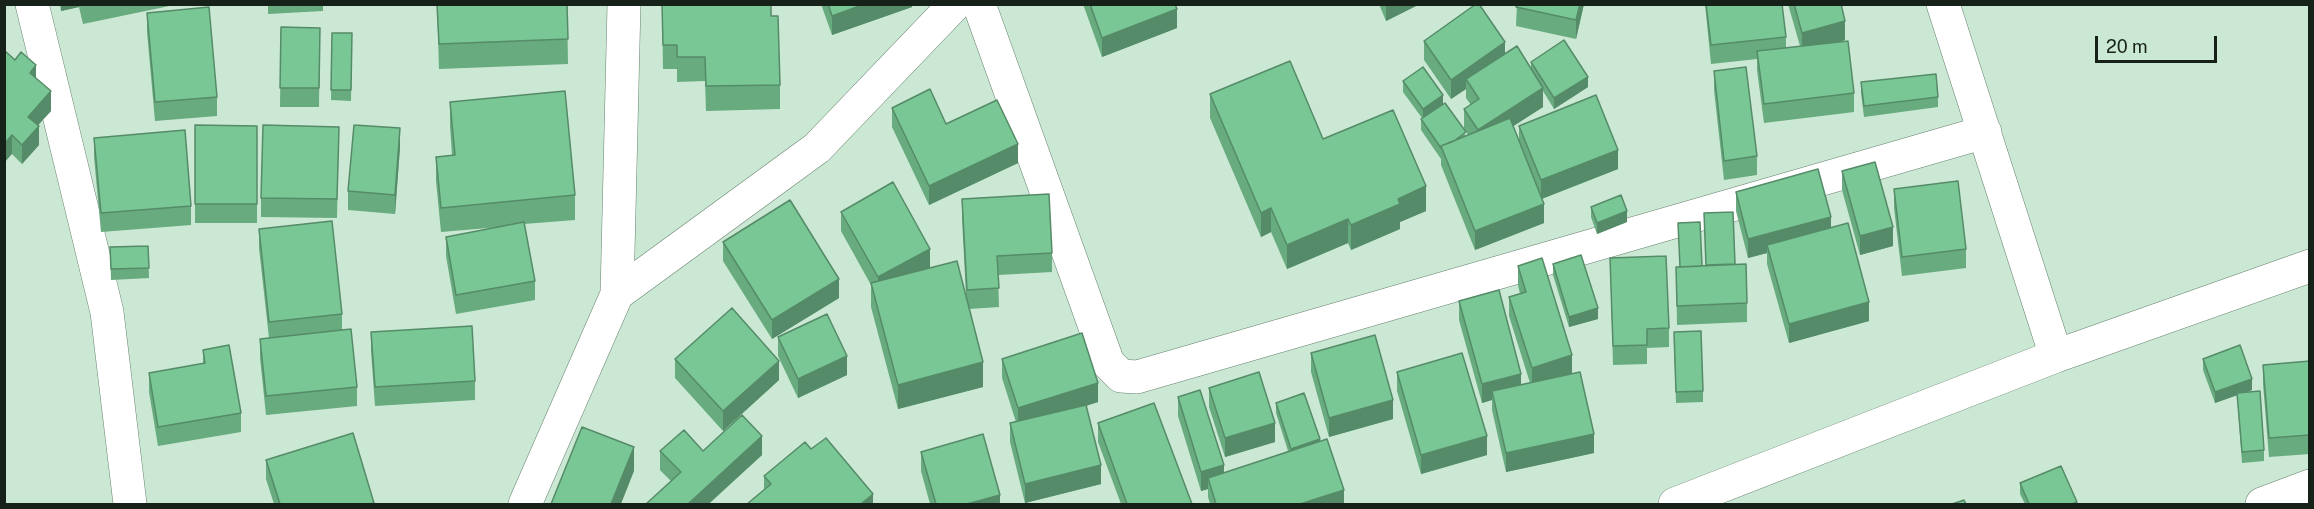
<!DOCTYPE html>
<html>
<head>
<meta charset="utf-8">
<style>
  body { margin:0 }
  #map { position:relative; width:2314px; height:509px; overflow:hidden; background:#cae8d3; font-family:"Public Sans",sans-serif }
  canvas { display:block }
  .frame { position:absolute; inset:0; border:6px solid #16211a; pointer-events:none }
  .scale { position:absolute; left:2095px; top:36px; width:122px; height:27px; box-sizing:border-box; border:3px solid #16211a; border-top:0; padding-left:8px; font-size:18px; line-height:21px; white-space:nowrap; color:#16211a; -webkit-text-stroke:4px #cae8d3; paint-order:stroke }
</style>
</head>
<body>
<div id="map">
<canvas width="2314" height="509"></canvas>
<div class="frame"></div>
<div class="scale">20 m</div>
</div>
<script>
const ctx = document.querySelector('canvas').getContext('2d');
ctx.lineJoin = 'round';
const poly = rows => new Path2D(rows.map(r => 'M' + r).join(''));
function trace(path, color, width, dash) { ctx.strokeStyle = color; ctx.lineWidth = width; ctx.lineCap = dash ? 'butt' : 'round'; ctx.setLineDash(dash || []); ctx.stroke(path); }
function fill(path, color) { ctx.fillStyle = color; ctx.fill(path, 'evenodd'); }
const street = poly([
  [32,4,107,312,130,504],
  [979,4,1108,363,1121,376,1137,377,1985,132],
  [1943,4,2056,356],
  [617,294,624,4],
  [525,504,617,294,817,148,955,4],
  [1675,504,2056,356,2310,266],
  [2262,504,2310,486]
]);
trace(street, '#67826f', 34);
trace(street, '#fff', 33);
fill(poly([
  [60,4,179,4,83,24,79,7,61,11],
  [268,4,323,4,323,11,268,14],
  [437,4,567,4,568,64,439,69],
  [662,4,771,16,780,85,780,109,706,111,705,81,677,82,677,69,663,69],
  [821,4,912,4,912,7,832,35],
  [1083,4,1175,4,1177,28,1102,57],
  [1379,4,1420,4,1386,21],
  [1517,4,1584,4,1576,39,1516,26],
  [1705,4,1782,4,1786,37,1786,48,1800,46,1788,4,1841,4,1845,40,1838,42,1854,93,1854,112,1764,123,1757,70,1757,59,1711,64],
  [147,13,217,97,217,116,155,121,147,32],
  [281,27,320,28,319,107,280,107],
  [332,33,352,33,351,101,331,100],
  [1424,41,1505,54,1531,69,1531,62,1588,87,1554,109,1543,91,1543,107,1513,126,1519,140,1519,126,1618,169,1542,199,1544,223,1475,250,1441,165,1441,159,1421,130,1421,119,1422,118,1403,92,1403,81,1443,104,1466,136,1468,135,1464,128,1464,109,1471,105,1466,98,1466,89,1451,99,1424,60],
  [4,50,36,78,51,111,38,125,39,145,22,164,12,154],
  [1714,71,1757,156,1757,175,1724,180,1714,90],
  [1861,82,1938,97,1938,107,1864,117,1861,93],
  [1210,94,1323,139,1426,211,1400,222,1400,229,1351,250,1348,243,1287,269,1271,232,1261,237,1210,118],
  [450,102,575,195,575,220,524,224,535,281,535,300,456,314,446,256,446,237,500,227,441,232,436,181,436,157,452,155,450,126],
  [892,108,946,124,1018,163,929,205,892,127],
  [195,125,257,126,257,223,195,223],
  [339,127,337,218,261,217,261,198],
  [94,138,191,206,191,225,101,232,94,157],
  [400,147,395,214,348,210,348,191],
  [1842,171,1893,246,1860,255,1842,190],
  [1894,189,1966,249,1966,268,1902,276,1894,208],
  [1736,192,1831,228,1869,321,1789,343,1767,264,1767,253,1748,258,1736,211],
  [962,199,1052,253,1052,272,998,275,999,307,969,309,983,387,898,409,871,307,871,285,841,231,841,212,930,268,966,295,962,218],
  [1591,207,1627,222,1597,234,1591,217],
  [1733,212,1735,265,1747,303,1747,322,1677,325,1676,267,1706,266,1704,213],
  [259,229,342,314,342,330,357,387,357,406,266,415,260,358,260,339,269,338,259,248],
  [723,242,839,298,772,339,723,261],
  [148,246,149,278,111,280,110,247],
  [1610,258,1669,328,1669,347,1647,348,1647,364,1613,365],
  [1553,264,1598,319,1569,327,1553,275],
  [1518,266,1572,373,1594,453,1506,472,1492,410,1492,400,1482,403,1459,320,1459,301,1521,385,1530,383,1509,316,1509,297,1520,294,1518,285],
  [371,332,475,381,475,400,375,406,371,351],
  [778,337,847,375,798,398,778,356],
  [1674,343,1703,391,1703,402,1676,403],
  [203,350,241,413,241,432,158,446,149,392,149,373,203,364],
  [1311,353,1393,419,1329,437,1311,372],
  [675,359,779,380,723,431,675,378],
  [1002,359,1098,402,1086,406,1101,484,1025,503,1010,442,1010,423,1016,422,1002,378],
  [2203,359,2252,390,2244,393,2264,450,2264,461,2242,463,2237,395,2215,403,2203,370],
  [2310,361,2310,454,2269,457,2263,384,2263,365],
  [1397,372,1487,455,1421,474,1397,391],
  [1209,388,1275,442,1225,457,1209,407],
  [1178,397,1224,473,1288,451,1276,413,1276,403,1320,441,1344,504,1210,504,1208,497,1208,489,1201,491,1178,416],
  [1098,423,1192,504,1121,504,1098,442],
  [811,449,873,504,764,489,764,476],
  [660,451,703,451,762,455,709,504,671,481,660,470],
  [921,452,1000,504,930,504,921,471],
  [266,460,374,504,274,504,266,479],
  [2020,483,2077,504,2025,504,2020,494]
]), '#68ab7f');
fill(poly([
  [61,4,79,4,79,7,61,11],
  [865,4,912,4,912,7,832,35,832,16],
  [1386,4,1420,4,1386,21],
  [1580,4,1584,4,1576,39,1576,20],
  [1177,9,1177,28,1102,57,1102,38],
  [1845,21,1845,40,1802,52,1802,33],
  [1505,42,1505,61,1466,79,1466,89,1451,99,1451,80],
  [36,65,36,85,30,73],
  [1588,77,1588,87,1554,109,1554,98],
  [1543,88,1543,107,1478,149,1478,130],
  [51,91,51,111,28,136,28,117],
  [1443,95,1443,106,1423,120,1423,109],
  [39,126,39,145,22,164,22,145],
  [400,128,400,147,395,214,395,195],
  [12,135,12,154,4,163,4,144],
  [1018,144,1018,163,929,205,929,186],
  [1618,150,1618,169,1541,199,1541,180],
  [1426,186,1426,211,1400,222,1400,229,1351,250,1351,225,1398,199],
  [1544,204,1544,223,1475,250,1475,231],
  [1271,208,1271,232,1261,237,1261,213],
  [1627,211,1627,222,1597,234,1597,223],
  [1831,217,1831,236,1767,245,1767,253,1748,258,1748,239],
  [1348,219,1348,243,1287,269,1287,245],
  [1893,227,1893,246,1860,255,1860,236],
  [930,249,930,268,878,296,878,277],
  [839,279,839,298,772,339,772,320],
  [1869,302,1869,321,1789,343,1789,324],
  [1598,308,1598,319,1569,327,1569,317],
  [1572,355,1572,374,1532,387,1532,368],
  [847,356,847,375,798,398,798,379],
  [779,361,779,380,723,431,723,411],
  [983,362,983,387,898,409,898,385],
  [1521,374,1521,393,1492,391,1492,400,1482,403,1482,384],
  [2252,379,2252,390,2215,403,2215,392],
  [1098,383,1098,402,1018,427,1018,408],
  [1393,400,1393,419,1329,437,1329,418],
  [1275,423,1275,442,1225,457,1225,438],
  [1594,434,1594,453,1506,472,1506,453],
  [762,436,762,455,708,504,688,504],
  [1487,436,1487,455,1421,474,1421,455],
  [1320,439,1320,449,1291,460,1291,449],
  [634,447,634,471,621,504,611,504],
  [1101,465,1101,484,1025,503,1025,484],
  [1224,465,1224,484,1208,478,1208,489,1201,491,1201,472],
  [1344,490,1344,504,1300,504],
  [873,494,873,504,861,504],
  [1000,495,1000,504,967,504]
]), '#558b68');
const building = poly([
  [437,4,567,4,568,39,439,44,437,4],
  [662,4,771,4,771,16,778,16,780,85,706,86,705,57,677,57,677,45,663,45,662,4],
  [828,4,865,4,832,16,828,4],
  [1090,4,1175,4,1177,9,1102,38,1090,4],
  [1476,4,1479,4,1505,42,1451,80,1424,41,1476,4],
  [1517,4,1580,4,1576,20,1516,7,1517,4],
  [1706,4,1782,4,1786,37,1711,45,1706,4],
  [1794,4,1841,4,1845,21,1802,33,1794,4],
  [209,7,217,97,155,102,147,13,209,7],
  [281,27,320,28,319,88,280,88,281,27],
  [332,33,352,33,351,90,331,90,332,33],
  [1564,40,1588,77,1554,98,1531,62,1564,40],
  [1848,41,1854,93,1764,104,1757,51,1848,41],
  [1517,46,1543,88,1478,130,1464,109,1479,99,1466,79,1517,46],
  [4,50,15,60,21,52,36,65,30,73,51,91,28,117,39,126,22,145,12,135,4,144,4,50],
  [1290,61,1323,139,1393,110,1426,186,1398,199,1400,204,1351,225,1348,219,1287,245,1271,208,1261,213,1210,94,1290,61],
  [1423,67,1443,95,1423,109,1403,81,1423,67],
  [1746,67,1757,156,1724,161,1714,71,1746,67],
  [1936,74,1938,97,1864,106,1861,82,1936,74],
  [930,89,946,124,997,100,1018,144,929,186,892,108,930,89],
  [565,91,575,195,441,208,436,157,455,155,450,102,565,91],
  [1596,95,1618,150,1541,180,1519,126,1596,95],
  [1445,103,1466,132,1454,141,1441,146,1441,148,1421,119,1445,103],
  [1510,118,1544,204,1475,231,1441,146,1510,118],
  [195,125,257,126,257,204,195,204,195,125],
  [263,125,339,127,337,199,261,198,263,125],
  [354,125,400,128,395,195,348,191,354,125],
  [185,130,191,206,101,213,94,138,185,130],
  [1875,162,1893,227,1860,236,1842,171,1875,162],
  [1818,169,1831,217,1748,239,1736,192,1818,169],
  [1958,181,1966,249,1902,257,1894,189,1958,181],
  [893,182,930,249,878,277,841,212,893,182],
  [1049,194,1052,253,997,256,999,288,967,290,962,199,1049,194],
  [1621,195,1627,211,1597,223,1591,207,1621,195],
  [790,200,839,279,772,320,723,242,790,200],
  [1733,212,1735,264,1706,265,1704,213,1733,212],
  [332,221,342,314,269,322,259,229,332,221],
  [524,222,535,281,456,295,446,237,524,222],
  [1700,222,1702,266,1680,267,1678,223,1700,222],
  [1848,223,1869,302,1789,324,1767,245,1848,223],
  [148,246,149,268,111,269,110,247,148,246],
  [1581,255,1598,308,1569,317,1553,264,1581,255],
  [1666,256,1669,328,1647,329,1647,345,1613,346,1610,258,1666,256],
  [1542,258,1572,355,1532,368,1509,297,1526,292,1518,266,1542,258],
  [957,261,983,362,898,385,871,283,957,261],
  [1746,264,1747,303,1677,306,1676,267,1746,264],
  [1499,290,1521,374,1482,384,1459,301,1499,290],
  [732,308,779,361,723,411,675,359,732,308],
  [827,314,847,356,798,379,778,337,827,314],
  [472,326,475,381,375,387,371,332,472,326],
  [351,329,357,387,266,396,260,339,351,329],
  [1701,331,1703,391,1676,392,1674,332,1701,331],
  [1082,333,1098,383,1018,408,1002,359,1082,333],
  [1375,335,1393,400,1329,418,1311,353,1375,335],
  [229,345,241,413,158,427,149,373,205,363,203,350,229,345],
  [2240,345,2252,379,2215,392,2203,359,2240,345],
  [1462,353,1487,436,1421,455,1397,372,1462,353],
  [2310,361,2310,435,2269,438,2263,365,2310,361],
  [1259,372,1275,423,1225,438,1209,388,1259,372],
  [1580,372,1594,434,1506,453,1492,391,1580,372],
  [1200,390,1224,465,1201,472,1178,397,1200,390],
  [2260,391,2264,450,2242,452,2237,393,2260,391],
  [1304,393,1320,439,1291,449,1276,403,1304,393],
  [1154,403,1192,504,1127,504,1098,423,1154,403],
  [1086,405,1101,465,1025,484,1010,423,1086,405],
  [742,415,762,436,688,504,646,504,681,472,660,451,684,430,703,451,742,415],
  [582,427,634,447,611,504,551,504,582,427],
  [353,433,374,503,370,504,280,504,266,460,353,433],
  [983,434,1000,495,967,504,936,504,921,452,983,434],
  [826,438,873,494,861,504,747,504,771,484,764,476,805,442,811,449,826,438],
  [1327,439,1344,490,1300,504,1216,504,1208,478,1327,439],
  [2061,466,2077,502,2072,504,2029,504,2020,483,2061,466],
  [1964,500,1966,504,1952,504,1964,500]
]);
fill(building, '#79c794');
trace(building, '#558b68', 1.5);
</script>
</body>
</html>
